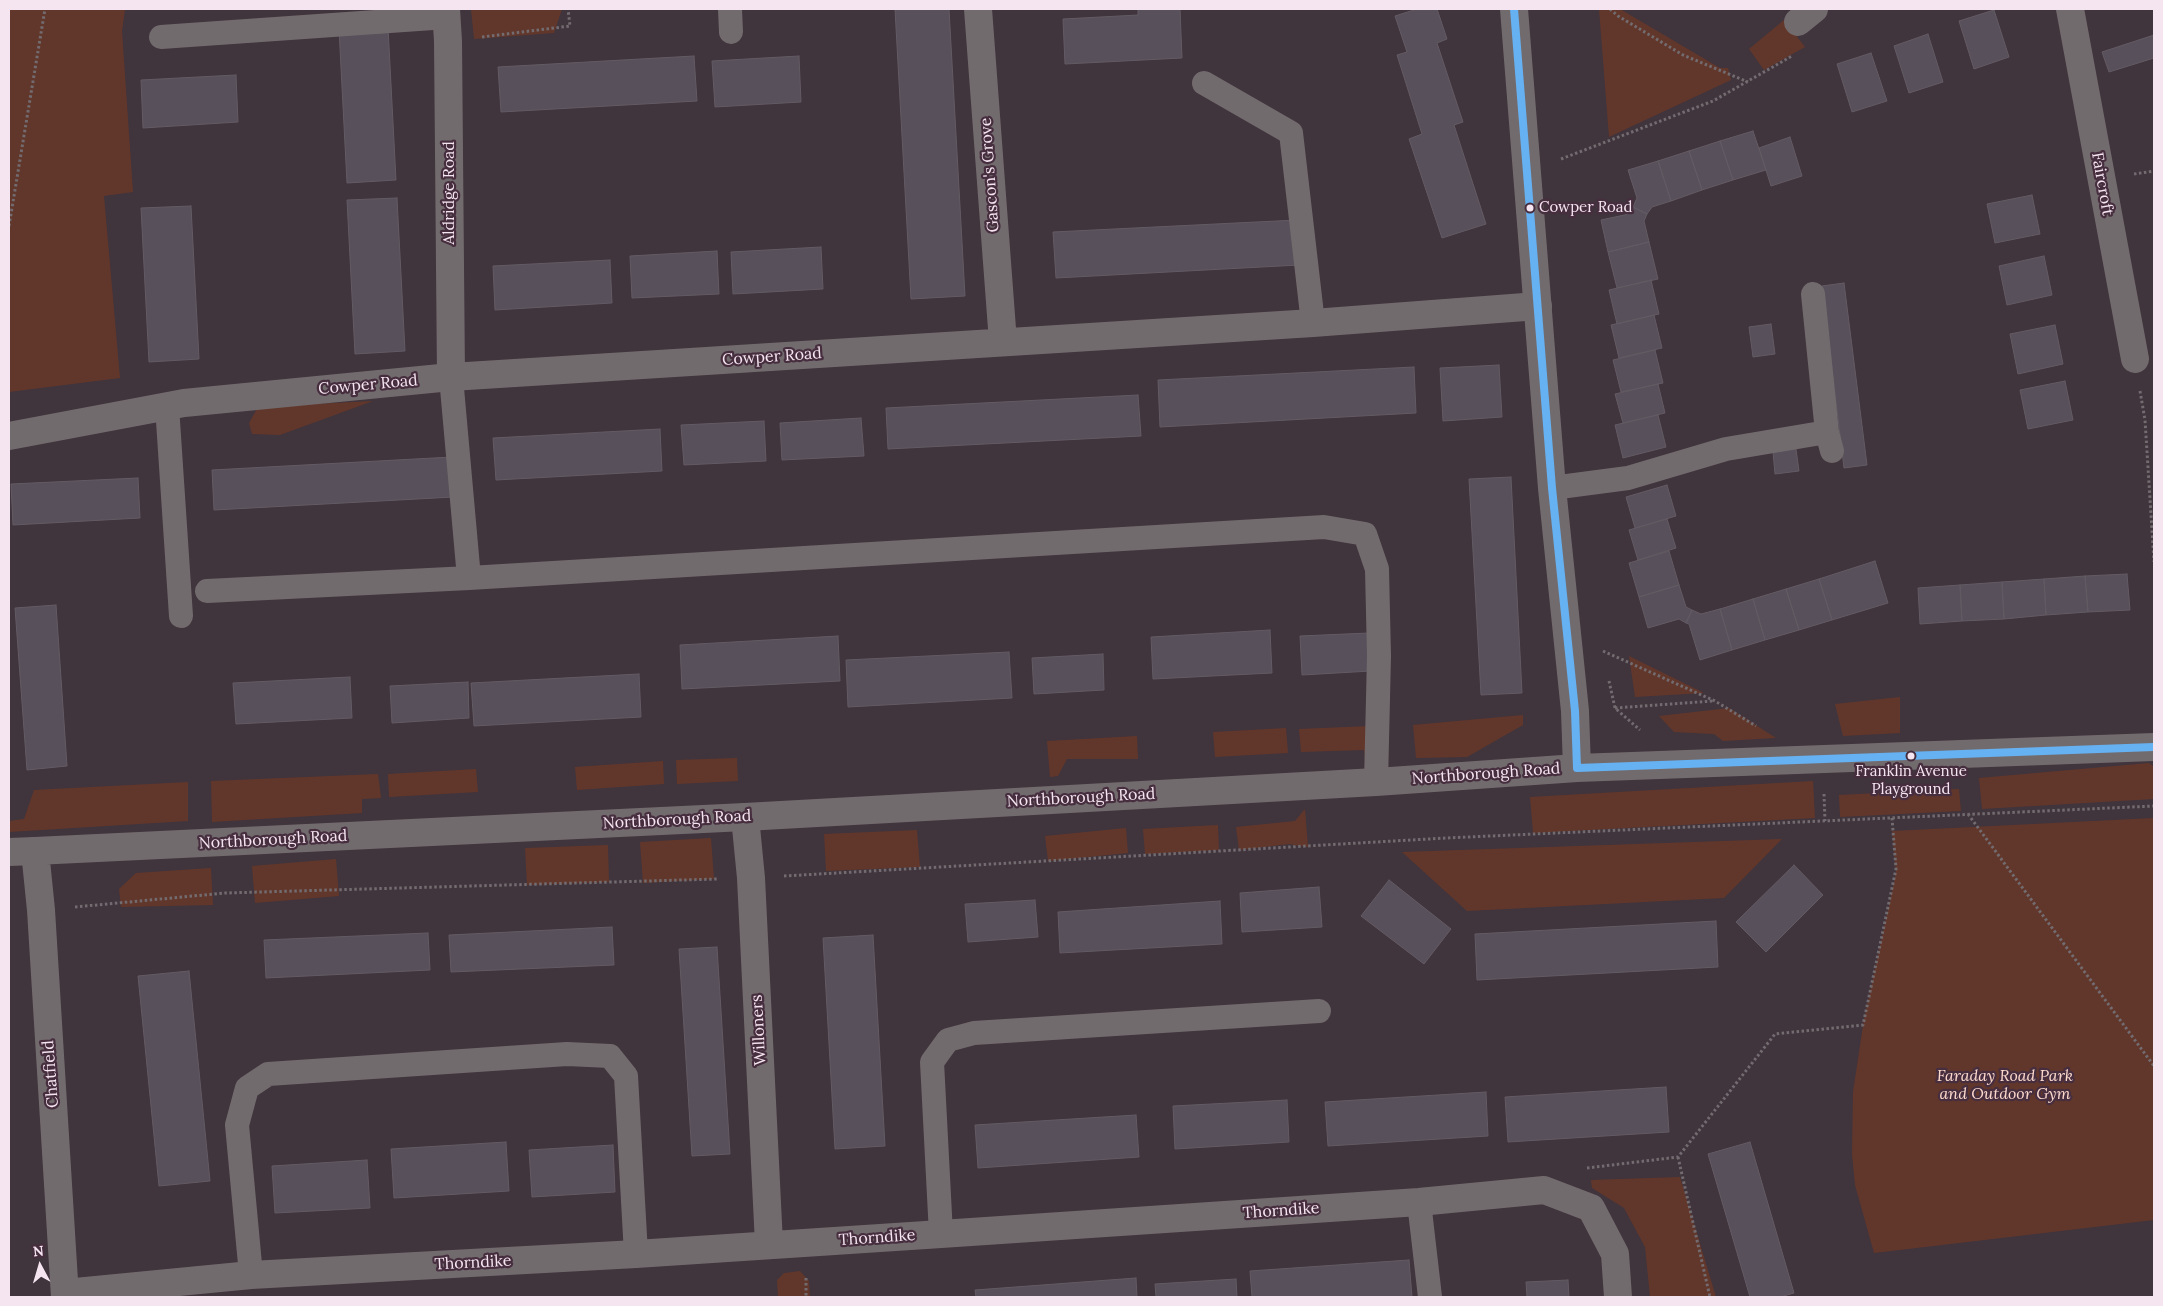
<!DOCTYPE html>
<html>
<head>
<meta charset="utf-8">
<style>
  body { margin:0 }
  #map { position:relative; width:2163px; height:1306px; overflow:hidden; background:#40343d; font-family:Lora,serif }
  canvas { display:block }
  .frame { position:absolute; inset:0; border:10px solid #f5e5f0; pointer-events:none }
  .north { position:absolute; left:15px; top:1241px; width:50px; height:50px; -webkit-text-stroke:4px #462e3f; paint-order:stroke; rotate:354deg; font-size:14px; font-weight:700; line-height:20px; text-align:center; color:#f5e5f0 }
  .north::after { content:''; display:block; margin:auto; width:18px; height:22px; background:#f5e5f0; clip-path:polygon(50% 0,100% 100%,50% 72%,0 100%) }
</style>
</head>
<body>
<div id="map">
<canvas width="2163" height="1306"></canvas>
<div class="frame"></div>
<div class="north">N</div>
</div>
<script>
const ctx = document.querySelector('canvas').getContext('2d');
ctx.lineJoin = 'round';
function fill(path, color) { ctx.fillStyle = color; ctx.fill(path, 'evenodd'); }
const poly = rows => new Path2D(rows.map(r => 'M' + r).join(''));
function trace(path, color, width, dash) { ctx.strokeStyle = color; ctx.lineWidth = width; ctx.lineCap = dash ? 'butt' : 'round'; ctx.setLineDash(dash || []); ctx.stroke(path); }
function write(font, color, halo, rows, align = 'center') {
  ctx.font = font + ' Lora,serif'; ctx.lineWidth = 4.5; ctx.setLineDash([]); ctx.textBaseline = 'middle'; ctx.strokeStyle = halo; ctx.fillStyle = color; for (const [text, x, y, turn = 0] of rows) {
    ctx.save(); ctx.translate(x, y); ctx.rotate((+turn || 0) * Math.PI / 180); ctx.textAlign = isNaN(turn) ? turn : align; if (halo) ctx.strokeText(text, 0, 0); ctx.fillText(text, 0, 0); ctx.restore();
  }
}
fill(poly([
  [9,9,125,9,122,31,133,192,104,196,120,378,9,392],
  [471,9,562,9,554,33,474,39],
  [1599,9,1620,9,1720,68,1728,68,1731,80,1609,137],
  [1784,20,1805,47,1764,70,1749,49],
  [373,401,280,435,252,434,249,423,258,407],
  [1629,656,1704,693,1635,697],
  [1900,697,1900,733,1843,736,1835,704],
  [1729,708,1776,738,1723,741,1714,734,1674,732,1659,716],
  [1523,715,1523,725,1467,757,1416,758,1413,725],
  [1370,726,1365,759,1364,750,1301,752,1299,729],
  [1286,728,1288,753,1215,757,1213,732],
  [1137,736,1138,759,1067,759,1058,776,1050,777,1047,741],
  [737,758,738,781,677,784,676,760],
  [663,761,664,784,577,790,575,767],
  [2149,763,2154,767,2154,799,1982,809,1979,778],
  [476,769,478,792,389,797,388,774],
  [378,774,381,798,362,799,362,813,212,822,211,781],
  [1813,781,1815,818,1533,833,1530,797],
  [188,782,188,821,9,832,9,821,24,819,34,790],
  [1959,789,1961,811,1840,817,1839,795],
  [1305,809,1308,847,1289,844,1239,850,1236,827,1295,821],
  [2154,818,2154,1220,1874,1253,1855,1185,1852,1154,1853,1092,1864,1019,1896,873,1892,831],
  [1218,825,1219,850,1145,854,1143,829],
  [1126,828,1128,853,1048,861,1045,836],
  [917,830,920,867,826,871,824,834],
  [711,838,714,879,643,883,640,842],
  [1782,839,1724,898,1467,911,1402,852],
  [608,845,609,882,527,885,525,848],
  [336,859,339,896,255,903,252,866],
  [211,868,213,905,121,907,119,889,136,873],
  [1680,1177,1716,1297,1650,1297,1645,1247,1624,1208,1592,1188,1591,1180],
  [800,1271,809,1281,810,1297,778,1297,777,1280,784,1273]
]), '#62372b');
const building = poly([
  [895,9,949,9,965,296,911,299,895,9],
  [1138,9,1180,9,1182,58,1065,64,1063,19,1138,15,1138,9],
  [1417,9,1437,9,1447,39,1437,43,1463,122,1454,125,1486,224,1442,238,1409,139,1422,134,1397,55,1407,52,1395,16,1417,9],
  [1994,10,2009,57,1974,69,1959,21,1994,10],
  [388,27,396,180,347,183,339,29,388,27],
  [1928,34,1943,82,1909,93,1894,46,1928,34],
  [2154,35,2154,58,2109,72,2102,52,2154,35],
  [1871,53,1887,101,1852,112,1837,64,1871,53],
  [694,56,697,101,501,112,498,67,694,56],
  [799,56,801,102,715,107,712,61,799,56],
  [236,75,238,122,143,128,141,80,236,75],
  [1753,131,1766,170,1733,180,1720,141,1753,131],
  [1790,137,1802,176,1771,186,1759,148,1790,137],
  [1720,141,1733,180,1702,190,1689,151,1720,141],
  [1689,151,1702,190,1671,201,1658,161,1689,151],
  [1658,161,1671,201,1652,207,1647,214,1633,207,1637,198,1628,170,1658,161],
  [2032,195,2040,234,1995,243,1987,204,2032,195],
  [397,198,405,351,355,354,347,200,397,198],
  [191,206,199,359,149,362,141,208,191,206],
  [1633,207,1647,214,1644,221,1649,242,1608,252,1601,220,1629,214,1633,207],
  [1297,220,1299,265,1056,278,1053,232,1297,220],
  [1649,242,1658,279,1617,288,1608,252,1649,242],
  [821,247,823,289,733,294,731,252,821,247],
  [717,251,719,294,632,298,630,256,717,251],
  [2044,256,2052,295,2007,305,1999,266,2044,256],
  [610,260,612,303,495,310,493,266,610,260],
  [1651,280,1659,314,1617,324,1609,290,1651,280],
  [1844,283,1867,465,1844,468,1822,286,1844,283],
  [1654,315,1662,348,1619,358,1611,325,1654,315],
  [1771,324,1775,354,1753,357,1749,327,1771,324],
  [2055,325,2063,364,2018,374,2010,334,2055,325],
  [1655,350,1663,383,1621,392,1613,360,1655,350],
  [1499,365,1502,417,1443,421,1440,368,1499,365],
  [1414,367,1416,413,1160,427,1158,380,1414,367],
  [2065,381,2073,420,2028,429,2020,390,2065,381],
  [1658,384,1665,413,1623,423,1615,394,1658,384],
  [1138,395,1141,436,888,449,886,408,1138,395],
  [1658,415,1666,447,1623,458,1615,425,1658,415],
  [861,418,864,456,782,460,780,423,861,418],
  [764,421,766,461,684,465,681,425,764,421],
  [660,429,662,471,496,480,493,438,660,429],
  [1796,449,1799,471,1775,474,1773,452,1796,449],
  [452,457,454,497,214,510,212,470,452,457],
  [1511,477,1522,693,1481,695,1469,479,1511,477],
  [138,478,140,518,13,525,11,484,138,478],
  [1667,485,1676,516,1635,528,1626,497,1667,485],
  [1667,519,1676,548,1638,560,1629,530,1667,519],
  [1669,551,1679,585,1639,597,1629,563,1669,551],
  [1875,561,1888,603,1832,620,1819,579,1875,561],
  [2127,574,2130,610,2088,612,2085,576,2127,574],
  [2085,576,2088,612,2046,615,2044,579,2085,576],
  [1819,579,1832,620,1799,630,1786,589,1819,579],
  [2044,579,2046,615,2004,619,2002,582,2044,579],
  [2002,582,2004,619,1962,621,1960,585,2002,582],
  [1679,585,1686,607,1692,610,1686,623,1679,619,1648,628,1639,597,1679,585],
  [1960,585,1962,621,1920,624,1918,588,1960,585],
  [1786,589,1799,630,1765,640,1753,599,1786,589],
  [1753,599,1765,640,1732,650,1720,609,1753,599],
  [56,605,67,766,27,770,15,608,56,605],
  [1720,609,1732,650,1700,660,1689,624,1686,623,1692,610,1701,614,1720,609],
  [1270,630,1272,673,1153,679,1151,637,1270,630],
  [1369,633,1371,671,1302,675,1300,636,1369,633],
  [838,636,840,681,682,689,680,645,838,636],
  [1009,652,1012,698,848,707,846,660,1009,652],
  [1103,654,1104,690,1034,694,1032,658,1103,654],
  [639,674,641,717,474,726,471,683,639,674],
  [350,677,352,718,236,724,233,683,350,677],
  [468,682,469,718,392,723,390,686,468,682],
  [1794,865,1823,895,1766,952,1736,922,1794,865],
  [1389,880,1451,929,1424,964,1361,916,1389,880],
  [1319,887,1322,927,1242,932,1240,893,1319,887],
  [1035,900,1038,937,968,942,965,904,1035,900],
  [1220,901,1222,944,1060,953,1058,912,1220,901],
  [1716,921,1718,967,1477,980,1475,934,1716,921],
  [612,927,614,965,451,972,449,935,612,927],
  [428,933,430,970,266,978,264,940,428,933],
  [873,935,885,1146,835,1149,823,938,873,935],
  [717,947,730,1154,692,1156,679,949,717,947],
  [189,971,210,1181,159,1186,138,976,189,971],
  [1666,1087,1669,1132,1508,1142,1505,1097,1666,1087],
  [1486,1092,1488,1136,1328,1146,1325,1102,1486,1092],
  [1287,1100,1289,1142,1175,1149,1173,1106,1287,1100],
  [1136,1115,1139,1157,978,1168,975,1125,1136,1115],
  [506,1142,509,1191,394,1198,391,1149,506,1142],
  [1750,1142,1794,1293,1780,1297,1750,1297,1708,1154,1750,1142],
  [613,1145,615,1192,532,1197,529,1150,613,1145],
  [367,1160,370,1208,275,1213,272,1166,367,1160],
  [1409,1260,1412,1297,1252,1297,1250,1271,1409,1260],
  [1136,1278,1137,1297,976,1297,975,1290,1136,1278],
  [1236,1279,1237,1297,1156,1297,1155,1284,1236,1279],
  [1568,1280,1569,1297,1527,1297,1526,1282,1568,1280]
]);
fill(building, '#58505a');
trace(building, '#635b64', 1);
trace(poly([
  [1610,9,1618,16,1683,55,1748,82],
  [482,37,570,26,568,9],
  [1561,159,1713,101,1792,56],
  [2134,174,2154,171],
  [9,226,45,9],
  [2140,391,2145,420,2154,562],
  [1603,651,1715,701,1756,726],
  [1609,681,1615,708,1640,730],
  [1615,708,1713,701],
  [1824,794,1825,821],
  [1968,814,2154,1066],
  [784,876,1446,838,2154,806],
  [75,907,225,893,718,879],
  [1678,1157,1710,1297],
  [1587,1168,1678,1157,1775,1034,1863,1025,1896,869,1892,818],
  [806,1278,806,1297]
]), '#726b6f', 3, [2.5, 2.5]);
trace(poly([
  [730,9,731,32],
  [161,37,447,17],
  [1204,83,1291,133,1313,323],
  [1813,294,1827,432,1832,451],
  [451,377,469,578],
  [167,406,181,616],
  [1552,488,1628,478,1726,449,1827,432],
  [207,591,469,578,1324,527,1365,534,1377,569,1379,656,1376,782],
  [1419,1202,1430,1297],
  [941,1234,932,1062,948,1040,974,1033,1319,1011],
  [251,1275,237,1125,247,1088,268,1074,567,1054,610,1056,626,1076,636,1254]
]), '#726b6d', 24);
trace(poly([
  [446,9,448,41,451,377],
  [978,9,1003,342],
  [2070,9,2135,359],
  [1798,22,1814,9],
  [9,436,184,403,451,377,1313,323,1538,306],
  [745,817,751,878,769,1244],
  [9,852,35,851],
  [65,1293,251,1275,636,1254,941,1234,1419,1202,1544,1190,1591,1208,1615,1254,1618,1297]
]), '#726b6d', 28);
trace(poly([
  [1514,9,1552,488,1575,711,1577,768],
  [65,1297,41,910,35,851,745,817,1376,782,1577,768,2154,747]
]), '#726b6d', 28);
trace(poly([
  [1514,9,1552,488,1575,711,1577,768],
  [1577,768,2154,747]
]), '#66b1f2', 8);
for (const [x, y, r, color] of [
  [1530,208,4.5,"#f5e5f0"],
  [1911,756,4.5,"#f5e5f0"]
]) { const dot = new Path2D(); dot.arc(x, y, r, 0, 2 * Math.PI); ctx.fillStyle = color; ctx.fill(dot); trace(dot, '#462e3f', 2); }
write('15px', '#f5e5f0', '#462e3f', [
  ["Cowper Road",1539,208],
  ["Franklin Avenue",1911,772,"center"],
  ["Playground",1911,790,"center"]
], 'left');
write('16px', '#f5e5f0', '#462e3f', [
  ["Gascon's Grove",990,175,-94],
  ["Faircroft",2102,184,80],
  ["Aldridge Road",449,193,-90],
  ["Cowper Road",772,357,-4],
  ["Cowper Road",368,385,-5],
  ["Northborough Road",1486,774,-4],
  ["Northborough Road",1081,798,-3],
  ["Northborough Road",677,820,-3],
  ["Northborough Road",273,840,-3],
  ["Willoners",759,1030,-93],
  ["Chatfield",51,1074,-94],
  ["Thorndike",1281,1211,-4],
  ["Thorndike",877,1238,-4],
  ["Thorndike",473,1263,-3]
]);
write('italic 16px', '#fdd9cd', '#462e3f', [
  ["Faraday Road Park",2005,1076],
  ["and Outdoor Gym",2005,1094]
]);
</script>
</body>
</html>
